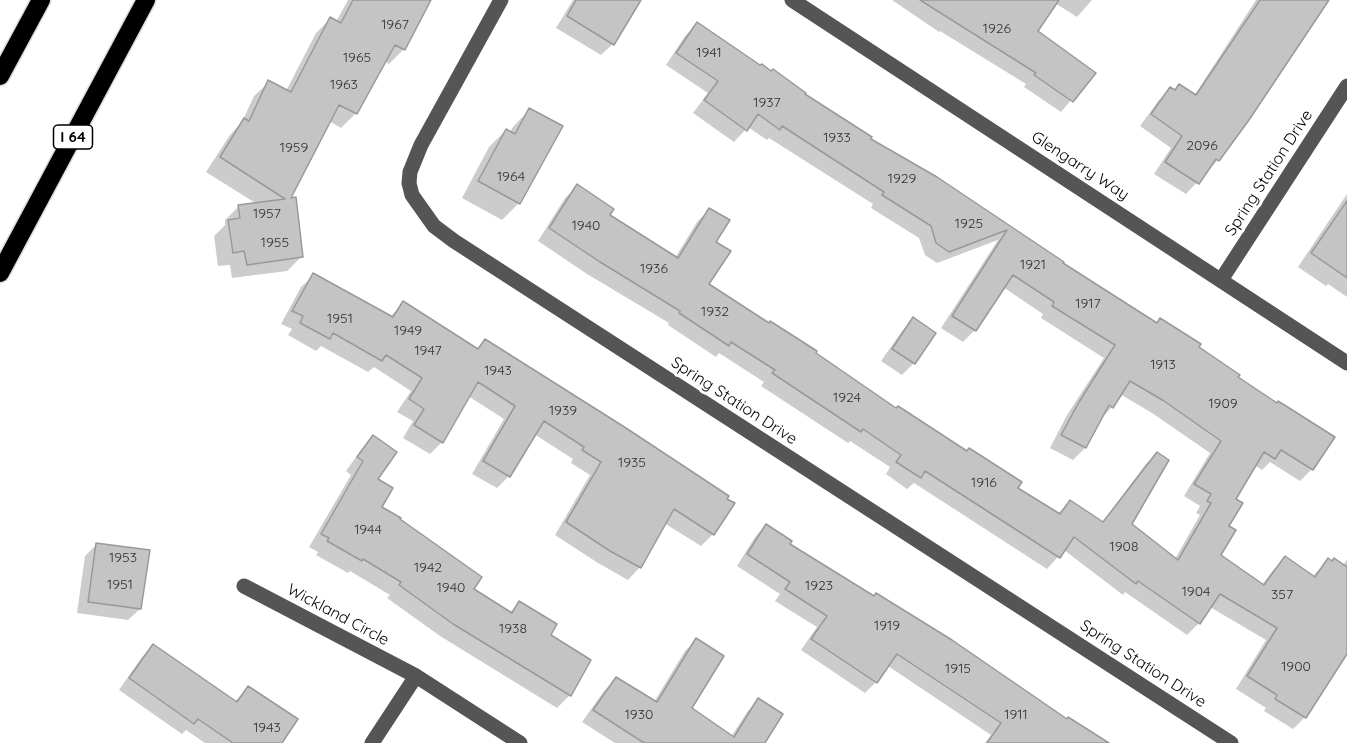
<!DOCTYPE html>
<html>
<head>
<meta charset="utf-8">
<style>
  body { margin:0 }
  canvas { display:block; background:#fff }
</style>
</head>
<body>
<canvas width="1347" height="743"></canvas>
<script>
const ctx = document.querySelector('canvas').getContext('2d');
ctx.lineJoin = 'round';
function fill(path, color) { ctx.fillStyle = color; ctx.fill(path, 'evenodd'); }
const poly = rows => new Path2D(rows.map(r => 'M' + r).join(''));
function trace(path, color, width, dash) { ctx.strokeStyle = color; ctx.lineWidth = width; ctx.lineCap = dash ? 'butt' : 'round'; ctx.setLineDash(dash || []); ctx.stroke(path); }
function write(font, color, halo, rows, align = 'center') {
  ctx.font = font + ' Quicksand,sans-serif'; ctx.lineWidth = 6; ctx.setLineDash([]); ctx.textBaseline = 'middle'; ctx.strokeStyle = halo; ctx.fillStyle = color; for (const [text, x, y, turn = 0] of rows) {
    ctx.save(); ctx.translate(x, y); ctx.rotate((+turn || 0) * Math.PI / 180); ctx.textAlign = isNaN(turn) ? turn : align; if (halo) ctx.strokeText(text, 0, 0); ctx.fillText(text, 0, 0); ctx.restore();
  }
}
fill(poly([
  [348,0,429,0,404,49,389,64,384,61,356,113,341,128,329,121,288,200,301,257,287,271,232,278,230,265,218,266,214,236,225,225,225,220,239,206,257,204,206,172,230,135,242,122,254,96,269,82,286,91,316,33,330,19,336,22],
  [573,0,639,0,613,44,601,55,556,28],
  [892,0,1092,0,1077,17,1055,3,1036,32,1094,73,1061,112,1024,87,1026,84,940,31,939,32],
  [1256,0,1328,0,1218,160,1186,194,1154,174,1171,148,1140,126,1159,100,1170,89,1194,96],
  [697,24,868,139,1156,324,1197,347,1276,405,1333,437,1312,469,1300,481,1270,462,1262,470,1254,465,1234,500,1219,556,1262,585,1273,570,1285,558,1312,577,1328,560,1343,566,1347,559,1347,651,1305,717,1293,729,1264,711,1266,708,1236,689,1266,640,1210,607,1199,623,1187,635,1125,592,1123,595,1064,550,1047,569,914,483,907,489,886,474,890,467,850,441,848,443,761,386,764,382,719,353,716,357,668,325,669,323,587,274,538,241,565,198,577,186,608,216,675,258,697,222,709,210,714,243,707,285,1057,514,1070,502,1102,523,1145,465,1157,453,1130,525,1175,559,1200,515,1196,513,1200,506,1184,496,1210,453,1152,413,1120,394,1112,407,1100,420,1085,448,1073,460,1050,448,1067,415,1104,358,1041,318,1043,314,1003,287,975,330,963,342,941,328,998,240,937,263,925,255,919,238,871,208,873,204,769,138,767,140,748,127,734,142,693,113,708,93,666,65,685,36],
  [529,110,519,203,502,220,462,198,489,147,506,130,510,132,513,127],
  [1347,194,1347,297,1328,284,1326,286,1298,267],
  [314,275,390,317,403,303,476,349,485,341,713,534,701,546,664,523,640,567,628,580,598,563,555,535,590,475,571,463,573,459,534,434,509,476,497,488,472,474,504,419,468,396,442,442,430,454,403,438,413,421,397,412,411,391,374,367,368,372,321,346,316,351,288,335,292,329,281,324,301,287],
  [913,319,934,333,914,363,902,375,881,361,902,331],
  [373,437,376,480,380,508,471,590,509,613,519,603,549,635,570,695,557,708,440,636,387,598,390,595,350,571,348,573,316,555,318,552,309,547,351,475,346,471,361,450],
  [766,525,788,545,1067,721,1106,743,985,743,991,735,888,666,876,682,865,693,801,650,817,627,775,601,780,594,737,566,755,537],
  [97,544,140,609,128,620,77,613,85,556],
  [696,640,690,709,731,737,747,712,758,700,763,743,615,743,582,722,604,691,616,679,654,702,685,651],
  [154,646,234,702,248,688,280,743,205,743,186,730,182,734,119,690,142,657]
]), '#0003');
const building = poly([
  [353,0,431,0,405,50,395,45,357,114,339,105,291,198,296,197,303,257,247,265,244,251,233,253,228,220,240,218,238,205,285,199,220,157,244,118,249,121,268,80,291,92,330,17,341,23,353,0],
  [576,0,641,0,614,45,567,16,576,0],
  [920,0,1059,0,1038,31,1096,73,1073,102,1034,75,1036,73,920,0],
  [1260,0,1329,0,1249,120,1219,161,1216,159,1199,184,1165,162,1182,136,1151,114,1170,87,1175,90,1179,84,1196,95,1260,0],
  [697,22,760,65,762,64,771,71,773,69,806,93,805,94,872,137,871,139,937,177,1064,262,1063,263,1157,323,1160,318,1201,344,1199,347,1240,375,1238,377,1277,403,1278,401,1335,437,1313,470,1281,450,1275,459,1264,452,1236,499,1243,503,1229,526,1236,530,1221,555,1264,585,1285,556,1315,577,1328,558,1332,561,1334,558,1347,567,1347,654,1306,718,1275,699,1277,695,1247,676,1277,628,1220,594,1200,624,1138,581,1136,584,1074,537,1060,558,925,471,921,478,896,462,901,455,863,429,861,432,772,373,775,370,731,342,729,346,679,313,680,311,600,262,549,228,577,184,614,209,610,215,678,258,709,208,730,220,716,242,731,251,709,284,769,323,770,321,817,351,816,353,896,408,898,406,967,451,969,448,1022,482,1018,488,1060,514,1070,500,1103,522,1157,452,1169,460,1132,524,1178,560,1211,503,1207,501,1211,494,1194,484,1221,441,1164,401,1130,381,1113,408,1109,405,1086,448,1061,435,1079,402,1115,345,1052,306,1054,302,1013,275,976,331,952,316,1007,230,949,252,936,243,931,226,882,195,884,192,782,126,780,130,758,114,747,131,704,100,718,81,676,53,697,22],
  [529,108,563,126,520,204,478,181,506,129,515,134,529,108],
  [1347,201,1347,278,1311,253,1347,201],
  [313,273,393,317,403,301,478,349,485,339,626,428,729,496,727,499,735,503,714,535,674,509,641,568,610,551,566,522,601,462,582,450,584,447,544,421,510,477,483,461,515,406,478,382,443,443,414,425,424,409,409,399,422,378,386,355,382,361,333,333,330,339,300,323,303,316,292,311,313,273],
  [913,317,936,333,915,364,892,349,913,317],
  [373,435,397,452,378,479,393,488,382,507,401,518,400,519,482,577,474,589,512,613,519,601,557,624,551,635,591,660,571,696,453,624,399,585,401,582,363,559,362,561,327,541,329,538,321,534,363,461,357,457,373,435],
  [766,524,792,541,790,544,874,596,876,593,952,640,1067,719,1068,717,1109,743,987,743,1001,723,897,654,877,683,811,639,827,616,785,589,790,582,747,554,766,524],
  [96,543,150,550,141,609,88,602,96,543],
  [696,638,724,656,692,708,734,737,758,698,783,714,765,743,644,743,593,710,616,677,657,702,696,638],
  [153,644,237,702,248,686,298,719,282,743,233,743,198,719,194,724,129,678,153,644]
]);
fill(building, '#c4c4c4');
trace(building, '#999', 1.5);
const highway = poly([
  [0,76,41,0],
  [0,273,146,0]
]);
trace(highway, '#dbdbdb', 21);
trace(poly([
  [501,0,421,145,410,172,409,183,412,195,434,226,454,241,1231,743],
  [792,0,1347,363],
  [1221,280,1347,86],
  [244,586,416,676,520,743],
  [372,743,416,676]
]), '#555', 15);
trace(highway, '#000', 18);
write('14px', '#313131', null, [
  ["1967",395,25],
  ["1926",997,29],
  ["1941",709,53],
  ["1965",357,58],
  ["1963",344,85],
  ["1937",767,103],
  ["1933",837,138],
  ["2096",1202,146],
  ["1959",294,148],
  ["1964",511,177],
  ["1929",902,179],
  ["1957",267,214],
  ["1925",969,224],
  ["1940",586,226],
  ["1955",275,243],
  ["1921",1033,265],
  ["1936",654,269],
  ["1917",1088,304],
  ["1932",715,312],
  ["1951",340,319],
  ["1949",408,331],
  ["1947",428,351],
  ["1913",1163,365],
  ["1943",498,371],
  ["1924",847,398],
  ["1909",1223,404],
  ["1939",563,411],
  ["1935",632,463],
  ["1916",984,483],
  ["1944",368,530],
  ["1908",1124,547],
  ["1953",123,558],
  ["1942",428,568],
  ["1951",120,585],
  ["1923",819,586],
  ["1940",451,588],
  ["1904",1196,592],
  ["357",1282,595],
  ["1919",887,626],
  ["1938",513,629],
  ["1900",1296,667],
  ["1915",958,669],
  ["1930",639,715],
  ["1911",1016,715],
  ["1943",267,728]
]);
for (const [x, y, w] of [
  [73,137,39]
]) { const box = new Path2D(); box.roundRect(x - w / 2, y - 12, w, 24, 4.5); ctx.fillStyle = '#fff'; ctx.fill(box); trace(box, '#000', 1.5); }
write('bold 15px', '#000', null, [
  ["I 64",73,137]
]);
write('16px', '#000', '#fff', [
  ["Glengarry Way",1080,166,33],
  ["Spring Station Drive",1269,173,-57],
  ["Spring Station Drive",734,401,33],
  ["Wickland Circle",338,615,28],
  ["Spring Station Drive",1143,664,33]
]);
</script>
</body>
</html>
